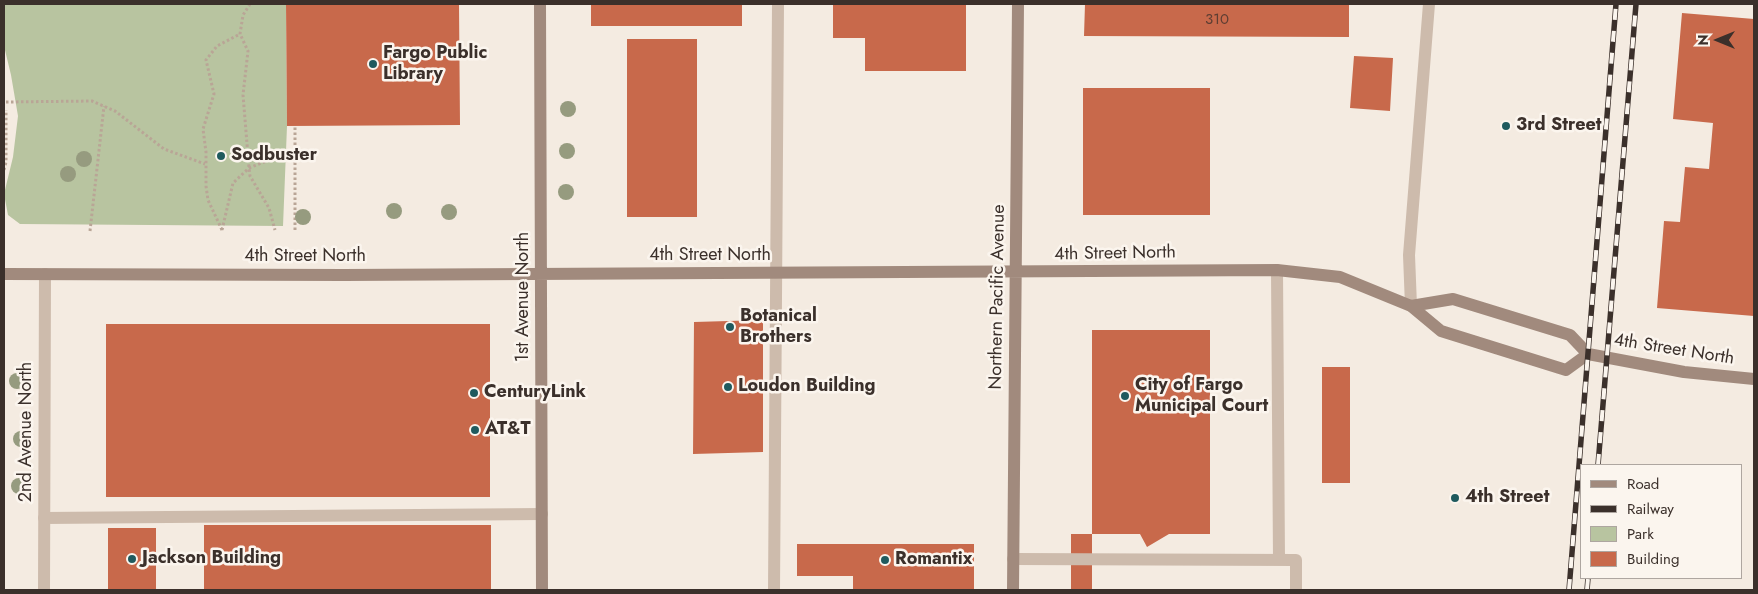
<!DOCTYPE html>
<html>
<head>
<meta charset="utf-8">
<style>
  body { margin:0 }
  #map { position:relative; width:1758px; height:594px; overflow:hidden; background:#f4ebe1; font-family:Jost,sans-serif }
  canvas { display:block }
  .frame { position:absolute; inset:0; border:5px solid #3b302b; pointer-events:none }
  .legend { position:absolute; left:1580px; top:464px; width:162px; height:115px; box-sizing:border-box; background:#fbf5ee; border:1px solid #aea6a0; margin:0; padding:6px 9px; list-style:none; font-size:15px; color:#3b302b }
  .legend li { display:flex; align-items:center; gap:10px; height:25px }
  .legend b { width:25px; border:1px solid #aea6a0 }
  .north { position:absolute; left:1693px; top:15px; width:50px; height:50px; -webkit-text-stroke:4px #fbf5ee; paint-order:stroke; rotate:270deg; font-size:14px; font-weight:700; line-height:20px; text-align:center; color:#3b302b }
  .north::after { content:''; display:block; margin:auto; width:18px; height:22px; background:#3b302b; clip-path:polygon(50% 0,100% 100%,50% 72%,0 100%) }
</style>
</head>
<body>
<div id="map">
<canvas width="1758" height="594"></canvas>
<div class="frame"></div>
<ul class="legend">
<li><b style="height:6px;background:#a18a7d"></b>Road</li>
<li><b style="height:6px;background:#3b302b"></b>Railway</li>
<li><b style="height:14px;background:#b8c4a0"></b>Park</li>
<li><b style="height:14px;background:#c8694b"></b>Building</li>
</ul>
<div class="north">N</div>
</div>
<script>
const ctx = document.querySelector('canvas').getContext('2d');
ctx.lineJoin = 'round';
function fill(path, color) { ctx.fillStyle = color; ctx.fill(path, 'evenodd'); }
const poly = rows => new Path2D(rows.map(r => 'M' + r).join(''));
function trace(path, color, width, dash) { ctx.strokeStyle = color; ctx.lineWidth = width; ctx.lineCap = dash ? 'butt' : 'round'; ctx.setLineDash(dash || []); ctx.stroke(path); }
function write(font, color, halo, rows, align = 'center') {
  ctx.font = font + ' Jost,sans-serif'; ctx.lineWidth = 5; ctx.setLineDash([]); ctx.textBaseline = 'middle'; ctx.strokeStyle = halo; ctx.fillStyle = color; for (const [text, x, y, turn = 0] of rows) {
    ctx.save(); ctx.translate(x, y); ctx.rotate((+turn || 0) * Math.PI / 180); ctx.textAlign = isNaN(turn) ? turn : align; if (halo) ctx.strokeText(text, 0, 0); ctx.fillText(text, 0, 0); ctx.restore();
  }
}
fill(poly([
  [4,4,286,4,287,126,283,226,20,224,8,215,4,194,13,157,18,116,11,75,4,46]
]), '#b8c4a0');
fill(poly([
  [286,4,459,4,460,125,287,126],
  [591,4,742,4,742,26,591,26],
  [833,4,966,4,966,71,865,71,865,38,833,38],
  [1085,4,1349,4,1349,37,1084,36],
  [1682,13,1754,19,1754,316,1657,308,1664,221,1680,222,1685,167,1709,169,1713,123,1673,119],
  [627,39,697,39,697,217,627,217],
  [1354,56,1393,58,1390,111,1350,108],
  [1083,88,1210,88,1210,215,1083,215],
  [763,320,763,452,693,454,694,322],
  [106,324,490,324,490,497,106,497],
  [1092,330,1210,330,1210,534,1169,534,1147,547,1140,534,1092,534],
  [1322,367,1350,367,1350,483,1322,483],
  [204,525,491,525,491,590,204,590],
  [108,528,156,528,156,590,108,590],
  [1071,534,1092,534,1092,590,1071,590],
  [797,544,974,544,974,590,853,590,853,576,797,576]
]), '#c8694b');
trace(poly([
  [250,4,243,15,240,34,248,51,243,95,249,168,250,176,269,208,275,230],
  [6,102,92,101,115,111,164,149,205,164],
  [4,170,6,162,6,110],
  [222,230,208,200,206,186,206,152,203,129,214,94,206,60,217,46,240,34],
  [222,230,233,183,249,168,269,160,295,159],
  [295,230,295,126],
  [90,231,104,106]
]), '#b9a596', 3, [2.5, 2.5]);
trace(poly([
  [1277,270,1279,560],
  [1411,306,1409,255,1429,4],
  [44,518,542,514],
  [1013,559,1296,560,1296,590],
  [774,590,778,4]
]), '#cdbbac', 12);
trace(poly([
  [44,590,45,274]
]), '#cdbbac', 12);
trace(poly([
  [540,4,542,590],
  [4,274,344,275,1277,270,1340,277,1411,306,1441,331,1566,370,1588,354],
  [1411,306,1453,299,1570,335,1588,354,1684,372,1754,379],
  [1013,590,1018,4]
]), '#a18a7d', 12);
const rail = poly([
  [1598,465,1636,4],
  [1569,590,1616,4],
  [1587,590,1588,578]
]);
trace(rail, '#3b302b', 5.5);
trace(rail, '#fbf5ee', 4, [11]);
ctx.fillStyle = '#969b7f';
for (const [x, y] of [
  [568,109],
  [567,151],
  [84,159],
  [68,174],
  [566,192],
  [394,211],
  [449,212],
  [303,217],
  [17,381],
  [21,439],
  [19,486]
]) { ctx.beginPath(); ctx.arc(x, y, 8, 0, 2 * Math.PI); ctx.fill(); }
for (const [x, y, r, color] of [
  [373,64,5,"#1f5a5e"],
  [1506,126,5,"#1f5a5e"],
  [221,156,5,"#1f5a5e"],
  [730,327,5,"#1f5a5e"],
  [728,387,5,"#1f5a5e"],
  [474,393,5,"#1f5a5e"],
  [1125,396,5,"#1f5a5e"],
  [475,430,5,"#1f5a5e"],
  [1455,498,5,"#1f5a5e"],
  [132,559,5,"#1f5a5e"],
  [885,560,5,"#1f5a5e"]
]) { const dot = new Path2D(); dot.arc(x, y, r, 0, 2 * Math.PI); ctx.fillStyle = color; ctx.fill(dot); trace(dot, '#fbf5ee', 2); }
write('15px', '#5e3e33', null, [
  ["310",1217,20]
]);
write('bold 18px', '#3b302b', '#fbf5ee', [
  ["Fargo Public",383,54],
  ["Library",383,75],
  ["3rd Street",1516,126],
  ["Sodbuster",231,156],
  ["Botanical",740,317],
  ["Brothers",740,338],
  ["City of Fargo",1135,386],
  ["Municipal Court",1135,407],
  ["Loudon Building",738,387],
  ["CenturyLink",484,393],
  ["AT&T",485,430],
  ["4th Street",1465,498],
  ["Jackson Building",142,559],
  ["Romantix",895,560]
], 'left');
write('18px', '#3b302b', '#fbf5ee', [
  ["4th Street North",1115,254,-1],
  ["4th Street North",710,256],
  ["4th Street North",305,257],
  ["1st Avenue North",524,297,-90],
  ["Northern Pacific Avenue",998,297,-89],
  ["4th Street North",1674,350,9],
  ["2nd Avenue North",27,432,-90]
]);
</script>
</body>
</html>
